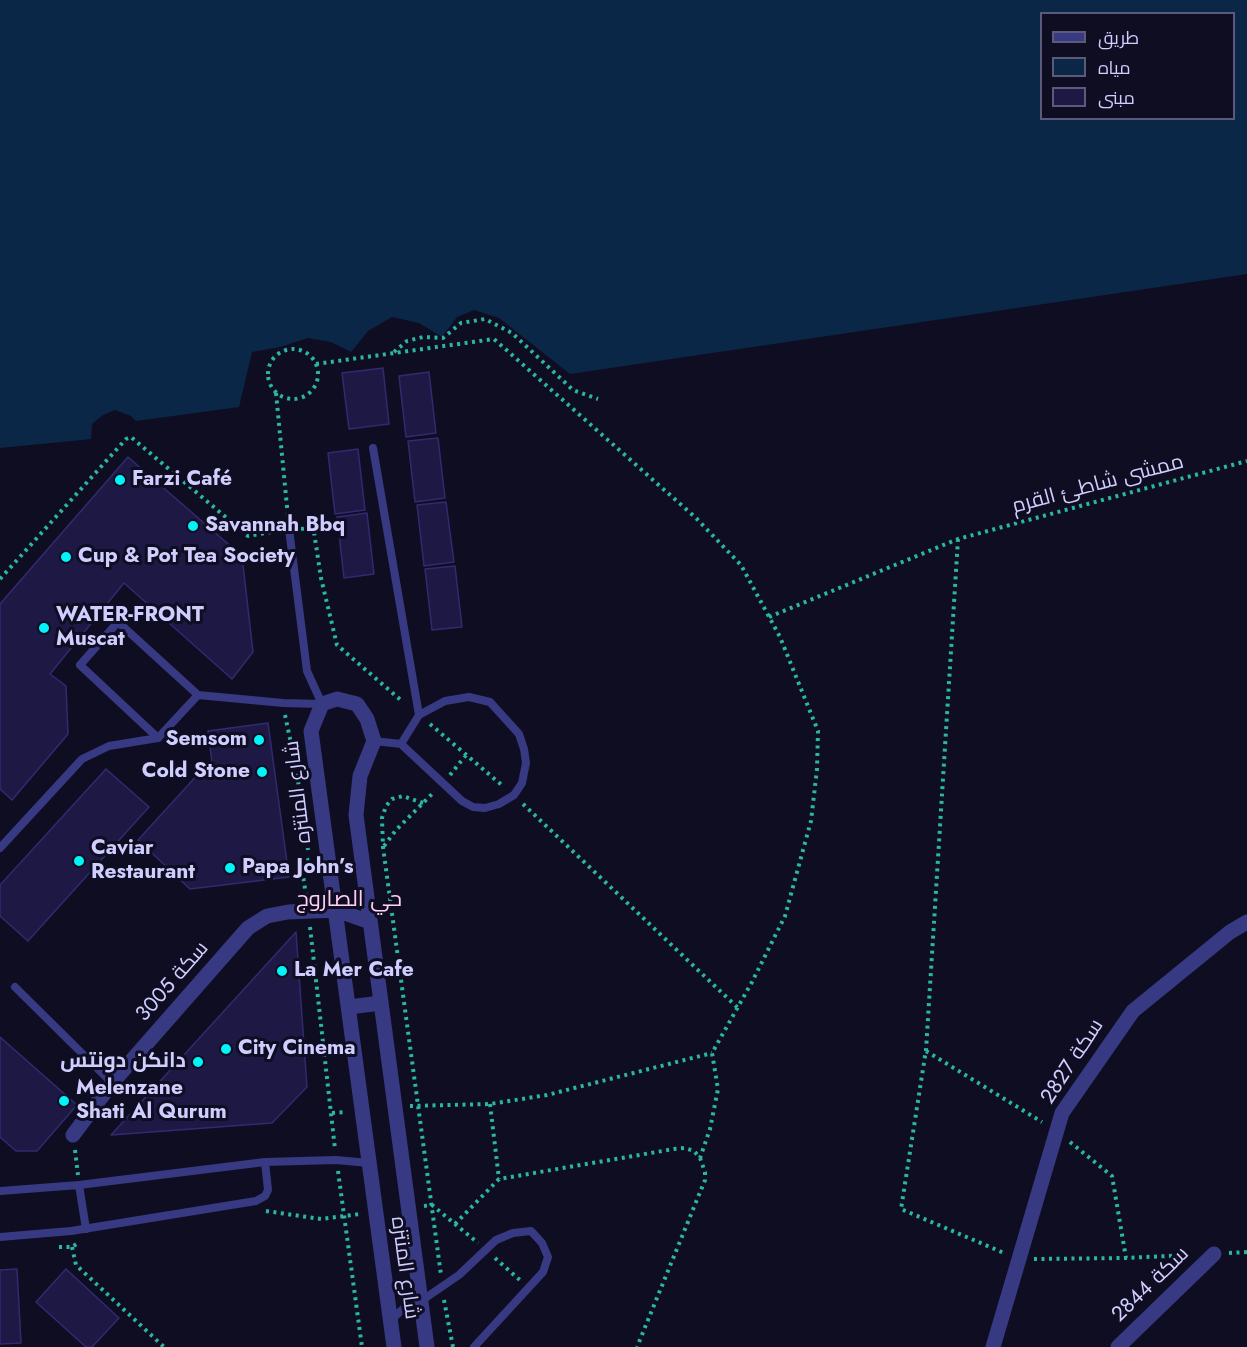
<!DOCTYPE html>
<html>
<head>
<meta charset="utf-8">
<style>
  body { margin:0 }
  #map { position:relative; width:1247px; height:1347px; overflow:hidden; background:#0f0d22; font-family:Jost,Cairo,sans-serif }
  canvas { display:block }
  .legend { position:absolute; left:1040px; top:12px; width:195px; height:108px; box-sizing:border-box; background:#0f0d22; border:2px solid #5c5a7a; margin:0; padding:8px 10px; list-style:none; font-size:18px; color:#d0ceff }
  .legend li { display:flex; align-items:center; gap:12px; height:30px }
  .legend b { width:30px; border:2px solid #5c5a7a }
</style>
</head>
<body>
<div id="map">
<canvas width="1247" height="1347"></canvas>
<ul class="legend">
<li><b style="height:8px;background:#373a82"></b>طريق</li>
<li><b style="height:16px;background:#0b2748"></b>مياه</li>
<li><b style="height:16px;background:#1e1944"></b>مبنى</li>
</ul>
</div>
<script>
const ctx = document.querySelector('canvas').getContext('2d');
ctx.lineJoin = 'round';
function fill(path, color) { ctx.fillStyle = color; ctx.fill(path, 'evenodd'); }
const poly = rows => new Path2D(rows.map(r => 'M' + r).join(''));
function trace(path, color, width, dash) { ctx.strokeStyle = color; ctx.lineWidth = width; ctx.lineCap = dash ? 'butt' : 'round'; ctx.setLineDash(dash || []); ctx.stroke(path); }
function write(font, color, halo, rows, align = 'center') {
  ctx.font = font + ' Jost,Cairo,sans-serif'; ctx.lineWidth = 6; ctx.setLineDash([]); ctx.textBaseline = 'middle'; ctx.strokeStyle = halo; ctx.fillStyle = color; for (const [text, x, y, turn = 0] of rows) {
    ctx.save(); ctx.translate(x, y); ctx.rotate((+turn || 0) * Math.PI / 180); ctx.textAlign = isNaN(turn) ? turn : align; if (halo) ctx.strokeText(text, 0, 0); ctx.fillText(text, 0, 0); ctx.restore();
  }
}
fill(poly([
  [0,0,1247,0,1247,274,570,374,499,318,474,310,457,317,442,337,419,323,392,317,368,331,351,352,331,342,308,338,280,347,252,352,239,407,136,421,131,416,115,410,103,415,92,424,91,439,0,448],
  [1042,14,1234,14,1234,118,1042,118]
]), '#0b2748');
const building = poly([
  [383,368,389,424,349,429,342,373,383,368],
  [429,372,436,433,406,437,399,376,429,372],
  [438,438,445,498,415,502,408,441,438,438],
  [358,449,365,510,335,514,328,453,358,449],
  [128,457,242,556,253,652,232,679,124,583,50,674,66,686,68,734,12,800,0,789,0,604,128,457],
  [446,502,454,562,424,566,417,505,446,502],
  [367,513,374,574,344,578,337,517,367,513],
  [455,566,462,627,432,630,425,569,455,566],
  [268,723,289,877,190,889,138,840,200,772,213,770,208,731,268,723],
  [106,769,149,807,28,941,0,916,0,885,106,769],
  [296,932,307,1087,272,1123,111,1135,296,932],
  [0,1037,77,1105,37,1151,16,1151,0,1137,0,1037],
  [17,1269,21,1343,0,1344,0,1270,17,1269],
  [66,1269,119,1318,92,1347,86,1347,36,1302,66,1269]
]);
fill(building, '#1e1944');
trace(building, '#322a70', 1.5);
trace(poly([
  '268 374a25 25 0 1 1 50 0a25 25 0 1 1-50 0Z',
  [394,352,407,341,423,337,443,338,461,323,485,319,512,333,573,390,598,399],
  [316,364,494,339,696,518,741,565,780,637,818,731,817,769,811,821,785,916,752,982,712,1053,718,1089,710,1129,700,1158],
  [276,393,288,517],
  [301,529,309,528,314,532,321,578,337,645,403,702],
  [958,539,926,1050,901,1209,1004,1253],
  [0,579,126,439,131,437,248,536,278,531],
  [769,617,958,539,1247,461],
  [285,715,296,767,308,850],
  [430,724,504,787],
  [450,775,466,755],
  [423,803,403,796,392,799,386,806,382,818,383,847,441,1275],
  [523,804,738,1008],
  [384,846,396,830,434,792],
  [306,896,302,868,305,861,312,859],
  [310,927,335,1149],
  [926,1051,1042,1122],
  [490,1104,499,1179],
  [410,1106,490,1104,547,1095,712,1053],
  [332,1113,346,1112],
  [1070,1142,1112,1176,1126,1258],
  [75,1150,78,1175],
  [338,1171,362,1347],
  [424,1206,432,1205,478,1243],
  [266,1211,321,1219,360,1214],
  [455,1224,499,1179,674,1149,685,1148,694,1151,700,1158,705,1172,705,1180,637,1347],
  [59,1247,72,1247,78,1243],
  [72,1247,76,1265,164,1347],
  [1229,1253,1247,1252],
  [495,1258,521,1281],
  [1034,1259,1126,1258,1188,1255],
  [444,1300,453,1347]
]), '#2bb6a3', 4, [3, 4.5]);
trace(poly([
  [373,448,419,715,401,744,374,741],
  [198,695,158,738,80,665,118,622,198,695,283,703,322,704,307,671,289,529],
  [401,744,462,801,473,807,485,808,499,804,514,795,522,783,526,763,524,749,519,734,490,702,469,697,445,701,419,715],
  [0,848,82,759,109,746,158,738],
  [15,987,112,1083],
  [79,1185,86,1229],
  [0,1191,79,1185,265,1162,336,1160,369,1163],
  [0,1237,71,1231,256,1201,265,1196,268,1190,265,1162],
  [391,1320,403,1309,421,1301,459,1275,496,1240,513,1233,531,1231,542,1243,548,1257,543,1272,474,1347]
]), '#373a82', 8);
trace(poly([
  [349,1007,381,1003],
  [73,1135,112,1083,248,928,267,916,288,912,336,910,370,922],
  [394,1347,311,731,322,704,337,699,357,704,367,719,374,741,360,776,356,815,427,1347],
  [1118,1347,1214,1254]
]), '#373a82', 15);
trace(poly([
  [993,1347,1062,1113,1133,1011,1230,932,1247,922]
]), '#373a82', 15);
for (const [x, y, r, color] of [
  [120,480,6,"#00f4f9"],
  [193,526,6,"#00f4f9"],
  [66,557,6,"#00f4f9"],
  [44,628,6,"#00f4f9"],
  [259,740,6,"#00f4f9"],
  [262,772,6,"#00f4f9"],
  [79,861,6,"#00f4f9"],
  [230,868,6,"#00f4f9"],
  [282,971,6,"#00f4f9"],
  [226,1049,6,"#00f4f9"],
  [198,1062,6,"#00f4f9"],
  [64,1101,6,"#00f4f9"]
]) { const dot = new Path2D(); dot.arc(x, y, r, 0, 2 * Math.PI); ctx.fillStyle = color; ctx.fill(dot); trace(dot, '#0f0d22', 2); }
write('bold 21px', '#d0ceff', '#0f0d22', [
  ["Farzi Café",132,480],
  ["Savannah Bbq",205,526],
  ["Cup & Pot Tea Society",78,557],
  ["WATER-FRONT",56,616],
  ["Muscat",56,640],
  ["Semsom",247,740,"right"],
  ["Cold Stone",250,772,"right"],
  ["Caviar",91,849],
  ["Restaurant",91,873],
  ["Papa John’s",242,868],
  ["La Mer Cafe",294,971],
  ["City Cinema",238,1049],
  ["دانكن دونتس",186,1062,"right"],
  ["Melenzane",76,1089],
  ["Shati Al Qurum",76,1113]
], 'left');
write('21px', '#d0ceff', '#0f0d22', [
  ["ممشى شاطئ القرم",1098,485,-15],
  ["شارع المنتزه",299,792,-97],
  ["سكة 3005",173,982,-49],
  ["سكة 2827",1073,1062,-57],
  ["شارع المنتزه",404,1268,82],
  ["سكة 2844",1151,1285,-44]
]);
write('22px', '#ffd0f2', '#0f0d22', [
  ["حي الصاروج",349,901]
]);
</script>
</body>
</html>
